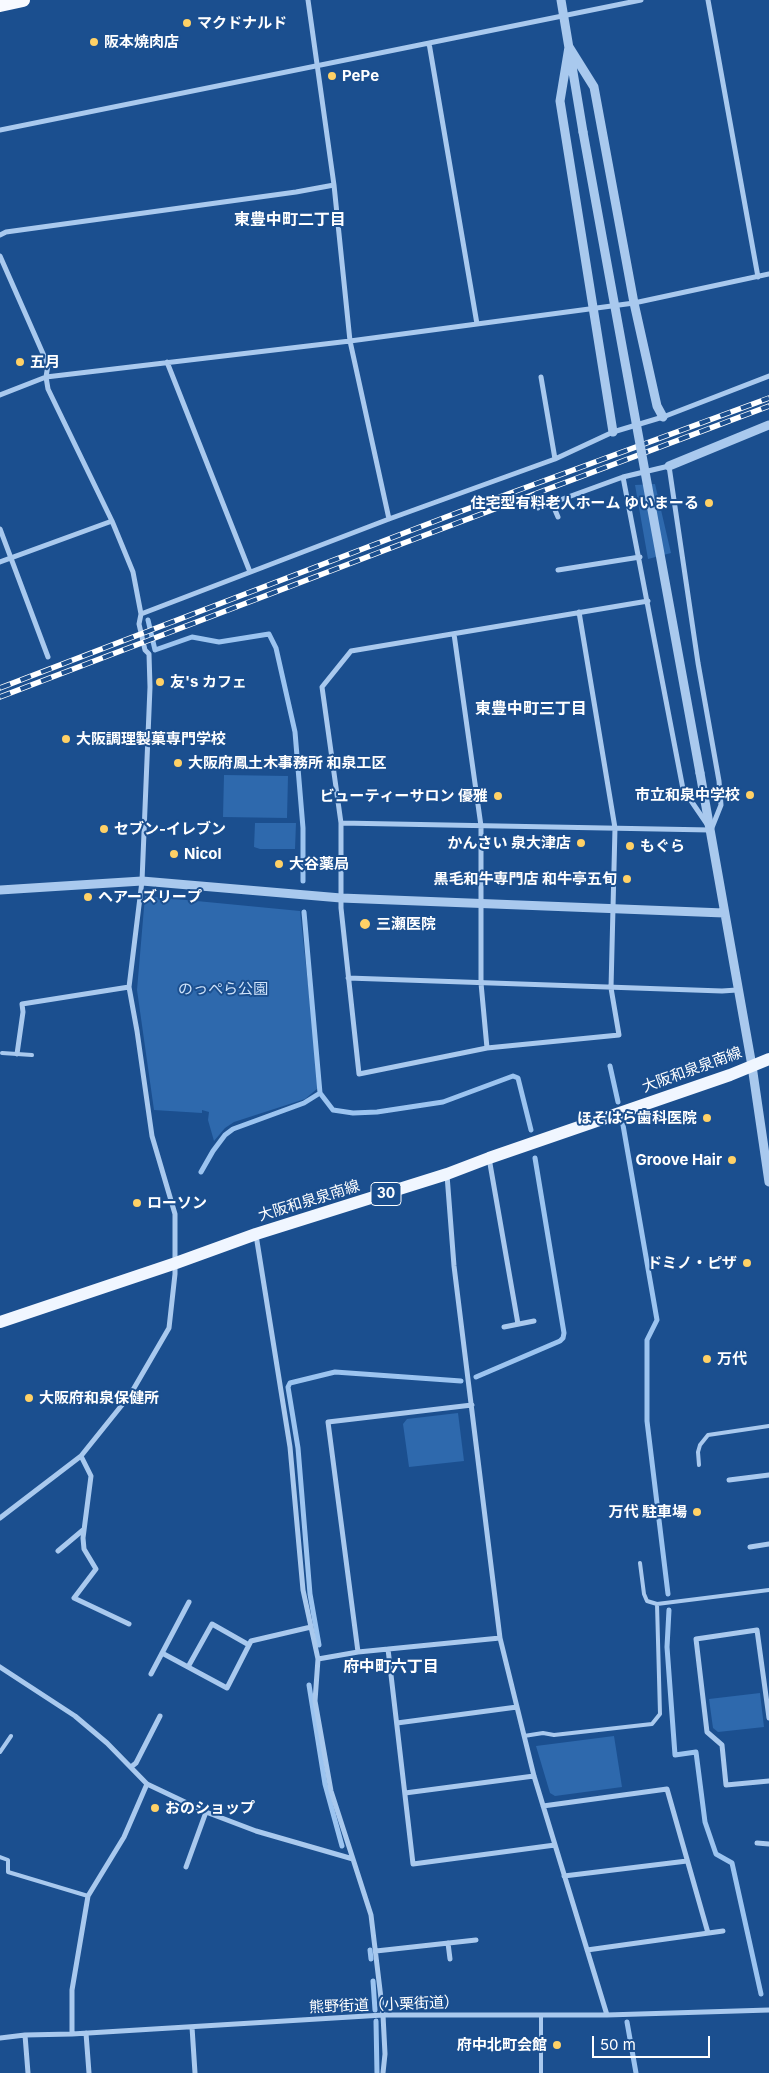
<!DOCTYPE html>
<html>
<head>
<meta charset="utf-8">
<style>
  body { margin:0 }
  #map { position:relative; width:769px; height:2073px; overflow:hidden; background:#1b4f8f; font-family:Inter,sans-serif }
  canvas { display:block }
  .scale { position:absolute; left:592px; top:2036px; width:118px; height:22px; box-sizing:border-box; border:2px solid #fff; border-top:0; padding-left:6px; font-size:15px; line-height:18px; white-space:nowrap; color:#fff; -webkit-text-stroke:4px #1b4f8f; paint-order:stroke }
</style>
</head>
<body>
<div id="map">
<canvas width="769" height="2073"></canvas>
<div class="scale">50 m</div>
</div>
<script>
const ctx = document.querySelector('canvas').getContext('2d');
ctx.lineJoin = 'round';
function fill(path, color) { ctx.fillStyle = color; ctx.fill(path, 'evenodd'); }
const poly = rows => new Path2D(rows.map(r => 'M' + r).join(''));
function trace(path, color, width, dash) { ctx.strokeStyle = color; ctx.lineWidth = width; ctx.lineCap = dash ? 'butt' : 'round'; ctx.setLineDash(dash || []); ctx.stroke(path); }
function write(font, color, halo, rows, align = 'center') {
  ctx.font = font + ' Inter,"Noto Sans JP",sans-serif'; ctx.lineWidth = 4; ctx.setLineDash([]); ctx.textBaseline = 'middle'; ctx.strokeStyle = halo; ctx.fillStyle = color; for (const [text, x, y, turn = 0] of rows) {
    ctx.save(); ctx.translate(x, y); ctx.rotate((+turn || 0) * Math.PI / 180); ctx.textAlign = isNaN(turn) ? turn : align; if (halo) ctx.strokeText(text, 0, 0); ctx.fillText(text, 0, 0); ctx.restore();
  }
}
fill(poly([
  [655,484,671,553,648,559,635,485],
  [224,775,288,776,287,818,223,817],
  [255,823,296,823,295,849,260,849,254,847],
  [145,896,300,911,317,1067,318,1088,305,1099,234,1122,225,1128,214,1141,208,1120,209,1112,202,1110,202,1113,154,1110,137,990],
  [458,1413,464,1461,409,1467,403,1424,407,1419],
  [760,1693,764,1727,718,1732,713,1728,709,1699],
  [614,1736,622,1787,555,1796,550,1793,536,1746]
]), '#2e69ad');
trace(poly([
  [148,620,155,650,192,637,219,642,269,634,276,648,295,732,303,828,303,881],
  [304,912,320,1093,333,1110,353,1113,377,1112,443,1102,513,1076,518,1078,531,1130],
  [610,1066,618,1102],
  [623,1125,657,1320,647,1340,647,1421,668,1594],
  [201,1172,213,1151,225,1135,233,1129,304,1103,320,1093],
  [476,1377,560,1341,563,1338,564,1333,535,1158],
  [669,1610,667,1647,675,1755,696,1752,705,1822,716,1854,732,1863,761,1994],
  [319,1645,310,1594,298,1448,288,1387,290,1383,335,1372,461,1381],
  [309,1685,325,1784,342,1846],
  [370,1950,371,1959],
  [373,1981,375,2010],
  [376,2021,377,2073],
  [627,2022,636,2073]
]), '#9cc4f0', 5);
trace(poly([
  [2,1053,32,1055],
  [699,1465,698,1452,700,1445,708,1435,769,1426],
  [640,1563,644,1594,647,1601,657,1604],
  [524,1736,543,1733,554,1735,652,1724,660,1714,657,1604,769,1590],
  [0,1752,11,1736],
  [0,1857,8,1860,8,1872,88,1896],
  [541,2015,541,2073]
]), '#a9c9ee', 4);
trace(poly([
  [308,0,334,185,350,341,389,519],
  [708,0,758,277],
  [429,43,477,324],
  [0,130,641,0],
  [0,235,6,232,296,192,334,185],
  [0,256,48,365,46,377,48,389,112,521,133,572,141,614,389,519,555,459,613,432,663,417,769,376],
  [167,362,250,572],
  [541,377,555,459],
  [0,395,46,377,350,341,634,303,769,274],
  [669,466,698,663,719,781,721,805,711,830,683,789,623,477,669,466],
  [552,503,558,517],
  [538,508,623,477],
  [0,529,48,657],
  [0,562,112,521],
  [558,570,640,557],
  [454,634,481,826,481,983,487,1048,359,1074,341,908,341,823,322,687,351,651,648,601],
  [341,823,710,830],
  [348,978,722,991,737,990],
  [487,1048,619,1035,611,988,615,828,579,612],
  [17,1054,23,1012,22,1004,129,987],
  [489,1158,518,1324],
  [447,1175,454,1266,500,1638,534,1776,607,2015],
  [256,1235,290,1447,303,1590,318,1659],
  [504,1327,534,1321],
  [81,1456,91,1476,83,1538,84,1549,96,1569,74,1598,129,1624],
  [729,1480,769,1475],
  [0,1518,81,1456,130,1395,169,1328,175,1274,175,1214,152,1136,137,1031,129,987,142,881,150,687,149,654,145,650,139,624,141,614],
  [750,1547,769,1544],
  [58,1551,83,1530],
  [388,1649,413,1864,555,1845],
  [358,1652,328,1422,472,1405],
  [162,1653,227,1688,251,1641,311,1627],
  [0,1667,75,1716,107,1743,147,1784,206,1812,256,1831,353,1859,371,1915,383,2015,385,2054,383,2073],
  [188,1667,212,1624,249,1645],
  [151,1674,189,1602],
  [769,1718,757,1630,696,1639,707,1732,722,1745,726,1785,769,1781],
  [397,1723,517,1707],
  [131,1767,136,1763,160,1716],
  [405,1793,534,1776],
  [543,1806,667,1789,708,1933],
  [757,1843,769,1844],
  [353,1859,331,1791,315,1701,318,1659,358,1652,500,1638],
  [186,1867,206,1812],
  [564,1876,687,1861],
  [448,1943,450,1959],
  [587,1950,723,1931],
  [376,1951,476,1940],
  [192,2027,195,2073],
  [86,2033,89,2073],
  [72,2034,72,1990,88,1896,124,1837,147,1784],
  [25,2035,28,2073],
  [0,2038,25,2035,72,2034,383,2015,607,2015,769,2010]
]), '#a9c9ee', 5);
trace(poly([
  [561,0,583,132],
  [569,47,560,101,613,432],
  [569,47,594,87,634,303,657,406,663,417],
  [669,466,769,425],
  [700,773,752,1066,769,1182],
  [0,890,142,881,341,898,724,913]
]), '#a9c9ee', 9);
trace(poly([
  [0,1322,176,1263,256,1234,447,1174,489,1158,730,1075,769,1059]
]), '#f0f6ff', 12);
trace(poly([
  [0,5,23,0]
]), '#f8faff', 14);
const rail = poly([
  [0,688,459,512,769,398],
  [0,697,396,546,769,406]
]);
trace(rail, '#fff', 5.5);
trace(rail, '#1b4f8f', 4, [11]);
trace(poly([
  [583,132,700,773]
]), '#a9c9ee', 9);
for (const [x, y, r, color] of [
  [187,23,5,"#ffd166"],
  [94,42,5,"#ffd166"],
  [332,76,5,"#ffd166"],
  [20,362,5,"#ffd166"],
  [709,503,5,"#ffd166"],
  [160,682,5,"#ffd166"],
  [66,739,5,"#ffd166"],
  [178,763,5,"#ffd166"],
  [750,795,5,"#ffd166"],
  [498,796,5,"#ffd166"],
  [104,829,5,"#ffd166"],
  [581,843,5,"#ffd166"],
  [630,846,5,"#ffd166"],
  [174,854,5,"#ffd166"],
  [279,864,5,"#ffd166"],
  [627,879,5,"#ffd166"],
  [88,897,5,"#ffd166"],
  [365,924,6,"#ffd166"],
  [707,1118,5,"#ffd166"],
  [732,1160,5,"#ffd166"],
  [137,1203,5,"#ffd166"],
  [747,1263,5,"#ffd166"],
  [707,1359,5,"#ffd166"],
  [29,1398,5,"#ffd166"],
  [697,1512,5,"#ffd166"],
  [155,1808,5,"#ffd166"],
  [557,2045,5,"#ffd166"]
]) { const dot = new Path2D(); dot.arc(x, y, r, 0, 2 * Math.PI); ctx.fillStyle = color; ctx.fill(dot); trace(dot, '#1b4f8f', 2); }
for (const [x, y, w] of [
  [386,1194,30]
]) { const box = new Path2D(); box.roundRect(x - w / 2, y - 11.5, w, 23, 4); ctx.fillStyle = '#1b4f8f'; ctx.fill(box); trace(box, '#fff', 1); }
write('bold 14px', '#fff', null, [
  ["30",386,1194]
]);
write('bold 15px', '#fff', '#1b4f8f', [
  ["マクドナルド",197,23],
  ["阪本焼肉店",104,42],
  ["PePe",342,76],
  ["五月",30,362],
  ["住宅型有料老人ホーム ゆいまーる",699,503,"right"],
  ["友's カフェ",170,682],
  ["大阪調理製菓専門学校",76,739],
  ["大阪府鳳土木事務所 和泉工区",188,763],
  ["市立和泉中学校",740,795,"right"],
  ["ビューティーサロン 優雅",488,796,"right"],
  ["セブン-イレブン",114,829],
  ["かんさい 泉大津店",571,843,"right"],
  ["もぐら",640,846],
  ["Nicol",184,854],
  ["大谷薬局",289,864],
  ["黒毛和牛専門店 和牛亭五旬",617,879,"right"],
  ["ヘアーズリープ",98,897],
  ["三瀬医院",376,924],
  ["ほそはら歯科医院",697,1118,"right"],
  ["Groove Hair",722,1160,"right"],
  ["ローソン",147,1203],
  ["ドミノ・ピザ",737,1263,"right"],
  ["万代",717,1359],
  ["大阪府和泉保健所",39,1398],
  ["万代 駐車場",687,1512,"right"],
  ["おのショップ",165,1808],
  ["府中北町会館",547,2045,"right"]
], 'left');
write('15px', '#cfe3fa', '#1b4f8f', [
  ["のっぺら公園",223,989]
]);
write('15px', '#fff', '#1b4f8f', [
  ["大阪和泉泉南線",692,1070,-20],
  ["大阪和泉泉南線",309,1201,-17],
  ["熊野街道（小栗街道）",384,2005,-2]
]);
write('bold 16px', '#fff', '#1b4f8f', [
  ["東豊中町二丁目",290,220],
  ["東豊中町三丁目",531,709],
  ["府中町六丁目",391,1667]
]);
</script>
</body>
</html>
